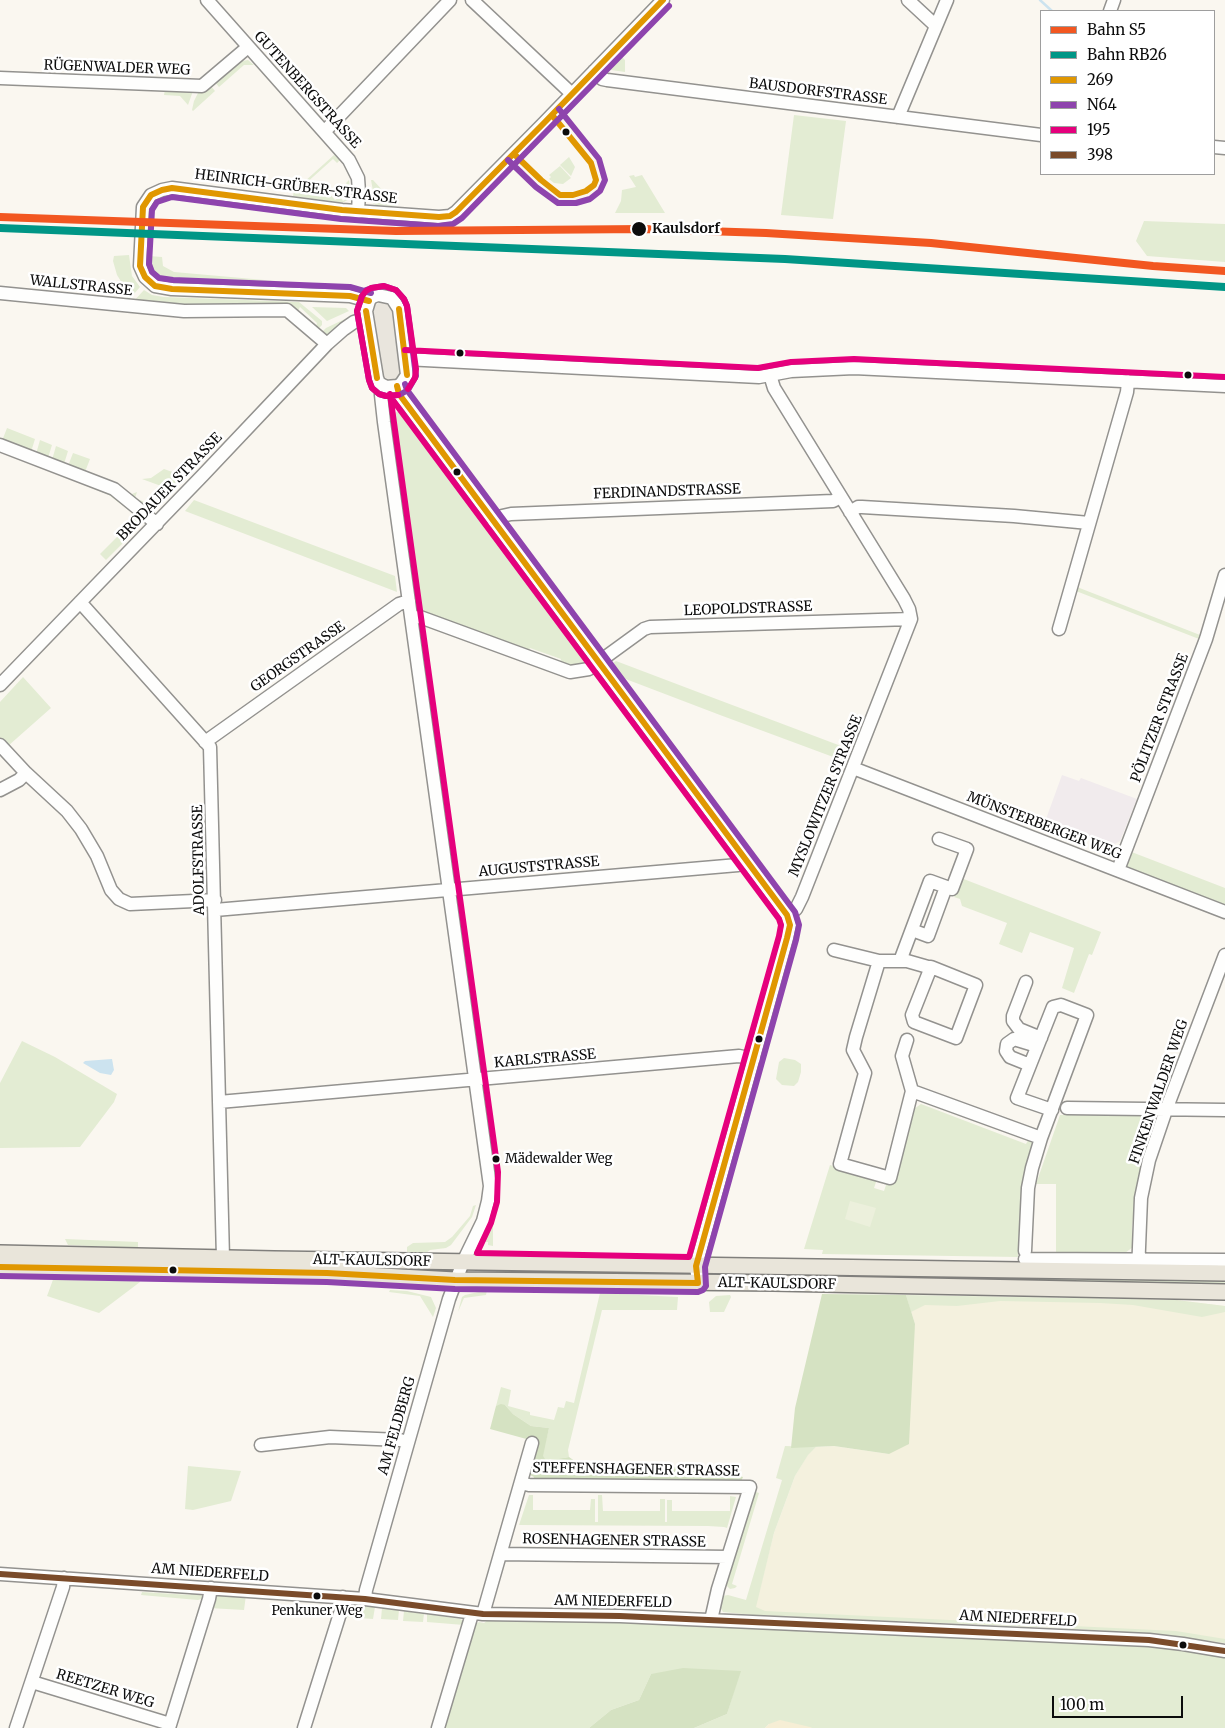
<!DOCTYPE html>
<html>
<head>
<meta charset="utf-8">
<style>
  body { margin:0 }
  #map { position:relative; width:1225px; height:1728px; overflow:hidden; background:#faf7f0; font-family:Merriweather,serif }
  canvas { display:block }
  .legend { position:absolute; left:1040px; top:10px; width:175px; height:165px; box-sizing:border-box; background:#fff; border:1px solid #9e9e9e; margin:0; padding:6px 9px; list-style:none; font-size:15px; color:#0c0c0c }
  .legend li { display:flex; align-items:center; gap:10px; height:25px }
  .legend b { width:25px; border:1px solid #9e9e9e }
  .scale { position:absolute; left:1052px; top:1696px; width:131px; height:22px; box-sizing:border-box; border:2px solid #0c0c0c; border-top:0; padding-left:6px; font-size:15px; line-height:18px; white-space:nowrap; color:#0c0c0c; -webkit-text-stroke:4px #fff; paint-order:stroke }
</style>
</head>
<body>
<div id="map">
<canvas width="1225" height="1728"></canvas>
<ul class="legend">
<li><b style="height:6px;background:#f25721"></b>Bahn S5</li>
<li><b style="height:6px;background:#009686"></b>Bahn RB26</li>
<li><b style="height:6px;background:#e09701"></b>269</li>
<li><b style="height:6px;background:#8e44ad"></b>N64</li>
<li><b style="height:6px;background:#e5007d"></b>195</li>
<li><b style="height:6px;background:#7a4b2a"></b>398</li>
</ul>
<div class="scale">100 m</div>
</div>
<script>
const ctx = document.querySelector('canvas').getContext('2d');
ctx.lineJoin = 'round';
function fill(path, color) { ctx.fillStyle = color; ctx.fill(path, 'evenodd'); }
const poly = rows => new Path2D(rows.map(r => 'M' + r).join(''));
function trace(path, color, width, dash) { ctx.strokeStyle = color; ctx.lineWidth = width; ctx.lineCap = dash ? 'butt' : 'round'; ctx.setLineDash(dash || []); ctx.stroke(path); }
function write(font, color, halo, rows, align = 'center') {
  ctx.font = font + ' Merriweather,serif'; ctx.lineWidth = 5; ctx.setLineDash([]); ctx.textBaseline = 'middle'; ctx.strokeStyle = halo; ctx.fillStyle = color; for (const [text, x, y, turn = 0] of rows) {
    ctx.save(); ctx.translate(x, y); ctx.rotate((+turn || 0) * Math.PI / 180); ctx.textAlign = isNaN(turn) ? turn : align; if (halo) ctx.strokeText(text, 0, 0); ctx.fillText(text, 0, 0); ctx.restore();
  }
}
fill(poly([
  [1062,775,1079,781,1081,778,1137,799,1120,841,1113,845,1046,819]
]), '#f1ebed');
fill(poly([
  [957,1296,1176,1300,1225,1306,1225,1643,1157,1634,1064,1628,753,1615,774,1533,795,1476,808,1454,816,1447,834,1446,889,1454,915,1324,907,1299]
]), '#f4f1de');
fill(poly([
  [622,57,625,60,625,72,611,70,611,68],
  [240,58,242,61,248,60,254,65,244,65,219,87,214,81],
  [210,85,215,91,193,111,192,110,194,101,199,91],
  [165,89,193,91,188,105,180,96,164,95],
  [794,115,846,121,833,219,781,215],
  [334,155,340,160,337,163,333,159,304,185,313,195,316,192,320,197,325,193,321,188,326,183,329,184,324,188,335,200,340,197,343,201,349,196,345,192,350,188,346,183,349,180,351,198,344,202,338,202,293,196,294,191],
  [569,157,575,167,571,176,560,165],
  [560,166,571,178,563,184,554,183,549,179,551,177,549,175],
  [634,175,635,177,642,175,665,213,615,213,621,201,622,190,636,187,629,176],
  [371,180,373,180,397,206,376,205,371,202,366,192,373,191],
  [1144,221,1225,224,1225,262,1147,256,1136,241],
  [129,255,132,276,140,287,127,302,126,302,127,291,117,275,113,261,114,256],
  [149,256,162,257,163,266,174,272,287,282,315,285,317,288,169,283,160,279,153,273,149,264],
  [144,290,152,295,164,297,299,302,322,321,322,325,316,331,315,330,317,323,300,307,297,313,132,303],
  [312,307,346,308,349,311,327,321],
  [347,318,349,319,327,339,320,334,326,328],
  [400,411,484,522,587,665,584,669,560,664,561,659,530,648,528,652,423,612,421,609,394,413],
  [7,428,35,439,31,452,2,441],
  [40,440,52,445,48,458,36,454],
  [56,446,68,451,64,464,52,460],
  [73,453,90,459,85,472,68,466],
  [164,469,178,474,184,479,154,510,147,509,132,497,132,494,137,492,135,498,152,505,161,486,142,479,151,478],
  [89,487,110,494,139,517,140,525,126,538,122,534,124,533,122,531,136,516,109,495],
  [194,500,395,576,397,592,185,511],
  [118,536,124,542,106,560,100,554],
  [1077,587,1200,635,1199,639,1076,591],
  [616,661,703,694,849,749,844,761,720,715,623,678,613,663],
  [23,677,51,708,8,746,0,737,0,702],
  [1129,851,1225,888,1225,907,1125,867],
  [961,878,1101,932,1092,955,1089,954,1074,993,1062,988,1074,948,1030,932,1022,953,999,944,1007,923,962,906,960,899,954,897],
  [22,1041,55,1057,117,1094,114,1102,80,1147,0,1148,0,1083],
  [784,1058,795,1060,801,1064,801,1072,798,1082,794,1086,782,1085,776,1079,779,1062],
  [921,1104,1026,1144,1029,1138,1034,1140,1022,1184,1020,1252,1018,1252,1018,1257,822,1254,823,1250,804,1249,830,1165,877,1179,874,1188,884,1191,911,1111],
  [1060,1115,1150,1115,1155,1122,1146,1148,1138,1182,1132,1226,1133,1247,1125,1253,1056,1252,1056,1184,1036,1184],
  [476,1205,472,1217,451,1245,446,1248,430,1250,426,1253,407,1253,407,1247,413,1243,445,1242,452,1237,470,1216,473,1206],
  [493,1226,493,1246,488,1245,488,1242,482,1242,487,1229],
  [65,1239,138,1242,138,1248,68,1245],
  [601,1269,638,1270,638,1273,599,1276,496,1275,496,1271,568,1272],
  [721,1271,1018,1276,1011,1278,988,1278,973,1281,721,1278],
  [54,1277,140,1279,140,1282,99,1313,47,1296],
  [1035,1277,1225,1278,1225,1283,1040,1283],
  [390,1290,407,1291,431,1297,436,1308,433,1317,420,1296,389,1292],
  [487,1290,486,1295,464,1298,458,1312,462,1297,465,1295],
  [600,1293,678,1297,677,1310,602,1310,568,1450,569,1457,564,1458,559,1469,553,1471,542,1456,549,1428,531,1426,513,1414,505,1405,496,1406,501,1387,511,1390,508,1406,530,1412,530,1415,554,1420,558,1407,564,1408,566,1401,574,1403],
  [730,1295,731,1297,724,1312,710,1312,709,1302,716,1296],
  [906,1295,1176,1300,1225,1306,1225,1312,1202,1317,1133,1305,1100,1303,1000,1301,957,1306,925,1305,911,1312],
  [785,1446,816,1447,808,1455,795,1476,774,1533,756,1607,765,1611,1176,1631,1225,1639,1225,1643,1157,1634,1064,1628,753,1615,723,1612,720,1607,722,1596,728,1595,746,1600,782,1480,776,1478],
  [188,1466,241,1471,231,1501,193,1510,185,1509],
  [753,1491,759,1493,732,1584,737,1586,735,1588,730,1589,725,1584],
  [529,1495,533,1495,533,1510,590,1510,591,1499,595,1499,595,1522,598,1522,598,1495,602,1495,603,1511,660,1511,660,1499,665,1499,665,1522,667,1522,667,1500,672,1500,672,1511,730,1511,730,1496,736,1497,727,1528,724,1527,708,1526,519,1525],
  [142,1592,190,1595,192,1592,200,1592,204,1594,205,1598,198,1600,141,1595],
  [219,1594,246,1595,244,1610,209,1608,216,1596],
  [353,1605,375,1607,373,1619,345,1617,347,1610],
  [382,1608,399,1610,398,1620,381,1619],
  [404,1611,424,1614,423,1622,403,1621],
  [427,1614,460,1619,465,1622,464,1625,427,1622],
  [488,1620,661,1622,900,1635,1119,1644,1174,1649,1225,1658,1225,1728,812,1728,769,1724,765,1728,694,1728,727,1714,740,1671,651,1674,639,1700,611,1710,589,1728,442,1728,474,1625,479,1622,484,1623]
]), '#e3ecd3');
fill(poly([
  [822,1294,906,1295,915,1324,909,1444,889,1454,834,1446,791,1448,795,1408],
  [501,1404,505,1405,513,1414,531,1426,549,1428,543,1456,553,1471,559,1469,559,1459,569,1457,582,1466,708,1467,743,1477,740,1484,652,1483,650,1479,633,1479,631,1483,533,1481,534,1477,526,1473,530,1440,490,1429,496,1406],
  [683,1668,741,1671,727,1714,694,1728,589,1728,611,1710,639,1700,651,1674]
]), '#d5e2c2');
fill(poly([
  [780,1720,810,1727,812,1728,765,1728,769,1724]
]), '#f6eed5');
fill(poly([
  [850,1201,876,1208,870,1227,845,1219]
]), '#ecf0dc');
fill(poly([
  [381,301,389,303,393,309,401,371,398,379,389,382,385,380,381,374,373,313,375,305]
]), '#e9e5dd');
fill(poly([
  [112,1059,114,1070,111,1075,100,1073,83,1063,85,1061]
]), '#cce3ef');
trace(poly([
  [1040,0,1052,11]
]), '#cce3ef', 2.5);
const minor = poly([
  [207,0,349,160,358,178,359,192,358,212],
  [472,0,572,94],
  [908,0,936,26],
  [1110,11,1114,0],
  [594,71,602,79,607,80,1041,135],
  [0,78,202,86,248,47],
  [898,117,947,0],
  [325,131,450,0],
  [1214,147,1225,148],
  [0,293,184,311,287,310,327,344],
  [378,295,392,298,399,309,407,375,401,384,397,386,386,387,379,383,377,378,366,311,369,301,372,297,378,295],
  [369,301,350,296,172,289,155,286,145,277,140,266,143,207,151,195,162,190,172,188,342,210,439,217,450,216,456,212,544,123,663,0],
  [405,359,759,377,791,371,854,368,1225,386],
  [770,375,774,388,904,599,909,609,911,619,802,897,796,909,787,915],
  [397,386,399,394,407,404,787,915,790,925,787,938,696,1266,698,1283],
  [0,445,114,489,157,524],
  [850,512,858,507,862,507,1014,516,1089,523],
  [494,522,502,516,511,514,833,501,841,497],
  [80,602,210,747,223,1258],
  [412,618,420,617,570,672,589,669,644,629,650,627,911,619],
  [1059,629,1127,392,1128,381],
  [0,685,203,475,327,344,344,329,354,322,367,318],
  [205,742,399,604,409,601],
  [0,745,26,773,67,811,81,829,97,856,111,890,119,899,130,904,215,900],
  [853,768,1225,912],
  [0,790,19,780,26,773],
  [1118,870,1206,639,1225,575],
  [215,910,738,865,745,860],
  [912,930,928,936,946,887],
  [834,950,879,961,907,961,928,967,931,967,976,985,956,1038,914,1022,912,1015,931,967],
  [879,961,856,1037,853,1050,865,1073,840,1164,890,1178,912,1091,1041,1138],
  [900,961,930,881,952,889,967,849,939,839],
  [1026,982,1013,1016,1013,1021,1019,1029,1041,1038],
  [907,1040,902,1056,912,1091],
  [1030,1065,1017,1098,1052,1110],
  [219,1102,739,1056,754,1059],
  [1067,1108,1225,1110],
  [1025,1251,1028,1188,1032,1168,1041,1138,1087,1015,1061,1005,1053,1007,1030,1065,1010,1057,1006,1051,1007,1044,1014,1039,1037,1046],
  [1025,1259,1225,1260],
  [1138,1272,1141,1198,1149,1160,1166,1110,1225,955],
  [261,1445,330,1437,400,1440,408,1442],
  [521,1483,529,1485,750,1487,718,1589,711,1620],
  [500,1554,728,1557],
  [0,1574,365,1599,483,1614,620,1616,1149,1640,1183,1644,1225,1651],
  [365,1599,366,1590,449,1299,463,1262,483,1221,488,1201,490,1186,384,422,381,395,383,386],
  [483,1614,532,1443],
  [32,1682,170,1724],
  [16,1728,63,1587,64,1578],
  [169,1728,209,1599,211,1588],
  [304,1728,343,1604,343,1597],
  [438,1728,472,1614]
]);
const major = poly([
  [0,1253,274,1259,1225,1273],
  [0,1267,327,1273,455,1280,773,1283,1225,1292]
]);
trace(minor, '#93928f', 15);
trace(major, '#807f7c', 18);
trace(minor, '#fefefd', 12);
trace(major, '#e9e5da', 15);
trace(poly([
  [514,154,541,180,560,195,573,195,586,191,594,185,596,180,591,163,552,115],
  [369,301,350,296,172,289,155,286,145,277,140,266,143,207,151,195,162,190,172,188,342,210,439,217,450,216,456,212,544,123,663,0],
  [399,309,407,375],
  [399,309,407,375],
  [366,311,377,378],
  [366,311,377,378],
  [0,1267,327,1273,455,1280,698,1283,696,1266,787,938,790,925,787,915,399,394,397,386]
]), '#e09701', 6);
trace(poly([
  [508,160,536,187,558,203,576,203,590,199,600,191,605,180,599,159,559,109],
  [371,293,350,287,173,280,159,278,152,272,149,264,152,210,157,202,172,197,341,219,438,226,453,224,462,218,669,6],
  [398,395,386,396,379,394,372,388,369,380,357,311,362,296,366,290,372,288,384,286,396,290,404,299,407,306,416,376,408,390,401,394],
  [0,1276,327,1282,455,1289,698,1292,703,1290,706,1286,705,1267,796,940,799,925,795,912,407,390,405,384]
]), '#8e44ad', 6);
trace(poly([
  [405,350,758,368,791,362,854,359,1225,377],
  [390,394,392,399,779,919,781,925,779,936,689,1257,477,1253,491,1223,497,1202,498,1172,390,394],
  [398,395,386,396,379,394,372,388,369,380,357,311,362,296,366,291,371,288,384,286,396,290,404,299,407,306,416,369,415,378,408,389]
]), '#e5007d', 6);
trace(poly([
  [0,1574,365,1599,483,1614,620,1616,1149,1640,1225,1651]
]), '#7a4b2a', 6);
trace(poly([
  [0,217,396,231,644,229,766,233,931,243,1153,266,1225,271]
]), '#f25721', 8);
trace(poly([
  [0,228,785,259,1225,287]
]), '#009686', 8);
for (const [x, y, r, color] of [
  [566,132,4.5,"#0c0c0c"],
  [639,229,8,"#0c0c0c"],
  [460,353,4.5,"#0c0c0c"],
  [1188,375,4.5,"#0c0c0c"],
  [457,472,4.5,"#0c0c0c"],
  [759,1039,4.5,"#0c0c0c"],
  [496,1159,4.5,"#0c0c0c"],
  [173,1270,4.5,"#0c0c0c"],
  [317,1596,4.5,"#0c0c0c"],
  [1183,1645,4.5,"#0c0c0c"]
]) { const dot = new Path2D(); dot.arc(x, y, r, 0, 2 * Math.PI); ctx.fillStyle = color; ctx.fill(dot); trace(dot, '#fff', 2); }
write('13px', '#0c0c0c', '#fff', [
  ["Mädewalder Weg",505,1159],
  ["Penkuner Weg",317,1611,"center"]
], 'left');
write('14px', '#0c0c0c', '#fff', [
  ["RÜGENWALDER WEG",117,68,2],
  ["GUTENBERGSTRASSE",307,90,48],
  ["BAUSDORFSTRASSE",818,92,7],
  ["HEINRICH-GRÜBER-STRASSE",296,187,7],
  ["WALLSTRASSE",81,286,6],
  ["BRODAUER STRASSE",170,487,-46],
  ["FERDINANDSTRASSE",667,492,-2],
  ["LEOPOLDSTRASSE",748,609,-2],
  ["GEORGSTRASSE",298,657,-35],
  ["PÖLITZER STRASSE",1160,718,-69],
  ["MYSLOWITZER STRASSE",826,796,-68],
  ["MÜNSTERBERGER WEG",1044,826,21],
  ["ADOLFSTRASSE",199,860,-91],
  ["AUGUSTSTRASSE",539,867,-5],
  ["KARLSTRASSE",545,1059,-5],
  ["FINKENWALDER WEG",1159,1092,-71],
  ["ALT-KAULSDORF",372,1261,1],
  ["ALT-KAULSDORF",777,1284,1],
  ["AM FELDBERG",397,1426,-74],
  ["STEFFENSHAGENER STRASSE",636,1470,1],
  ["ROSENHAGENER STRASSE",614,1541,1],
  ["AM NIEDERFELD",210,1573,4],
  ["AM NIEDERFELD",613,1602,1],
  ["AM NIEDERFELD",1018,1619,3],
  ["REETZER WEG",105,1689,17]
]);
write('bold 14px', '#0c0c0c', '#fff', [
  ["Kaulsdorf",652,229]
], 'left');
</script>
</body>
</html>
